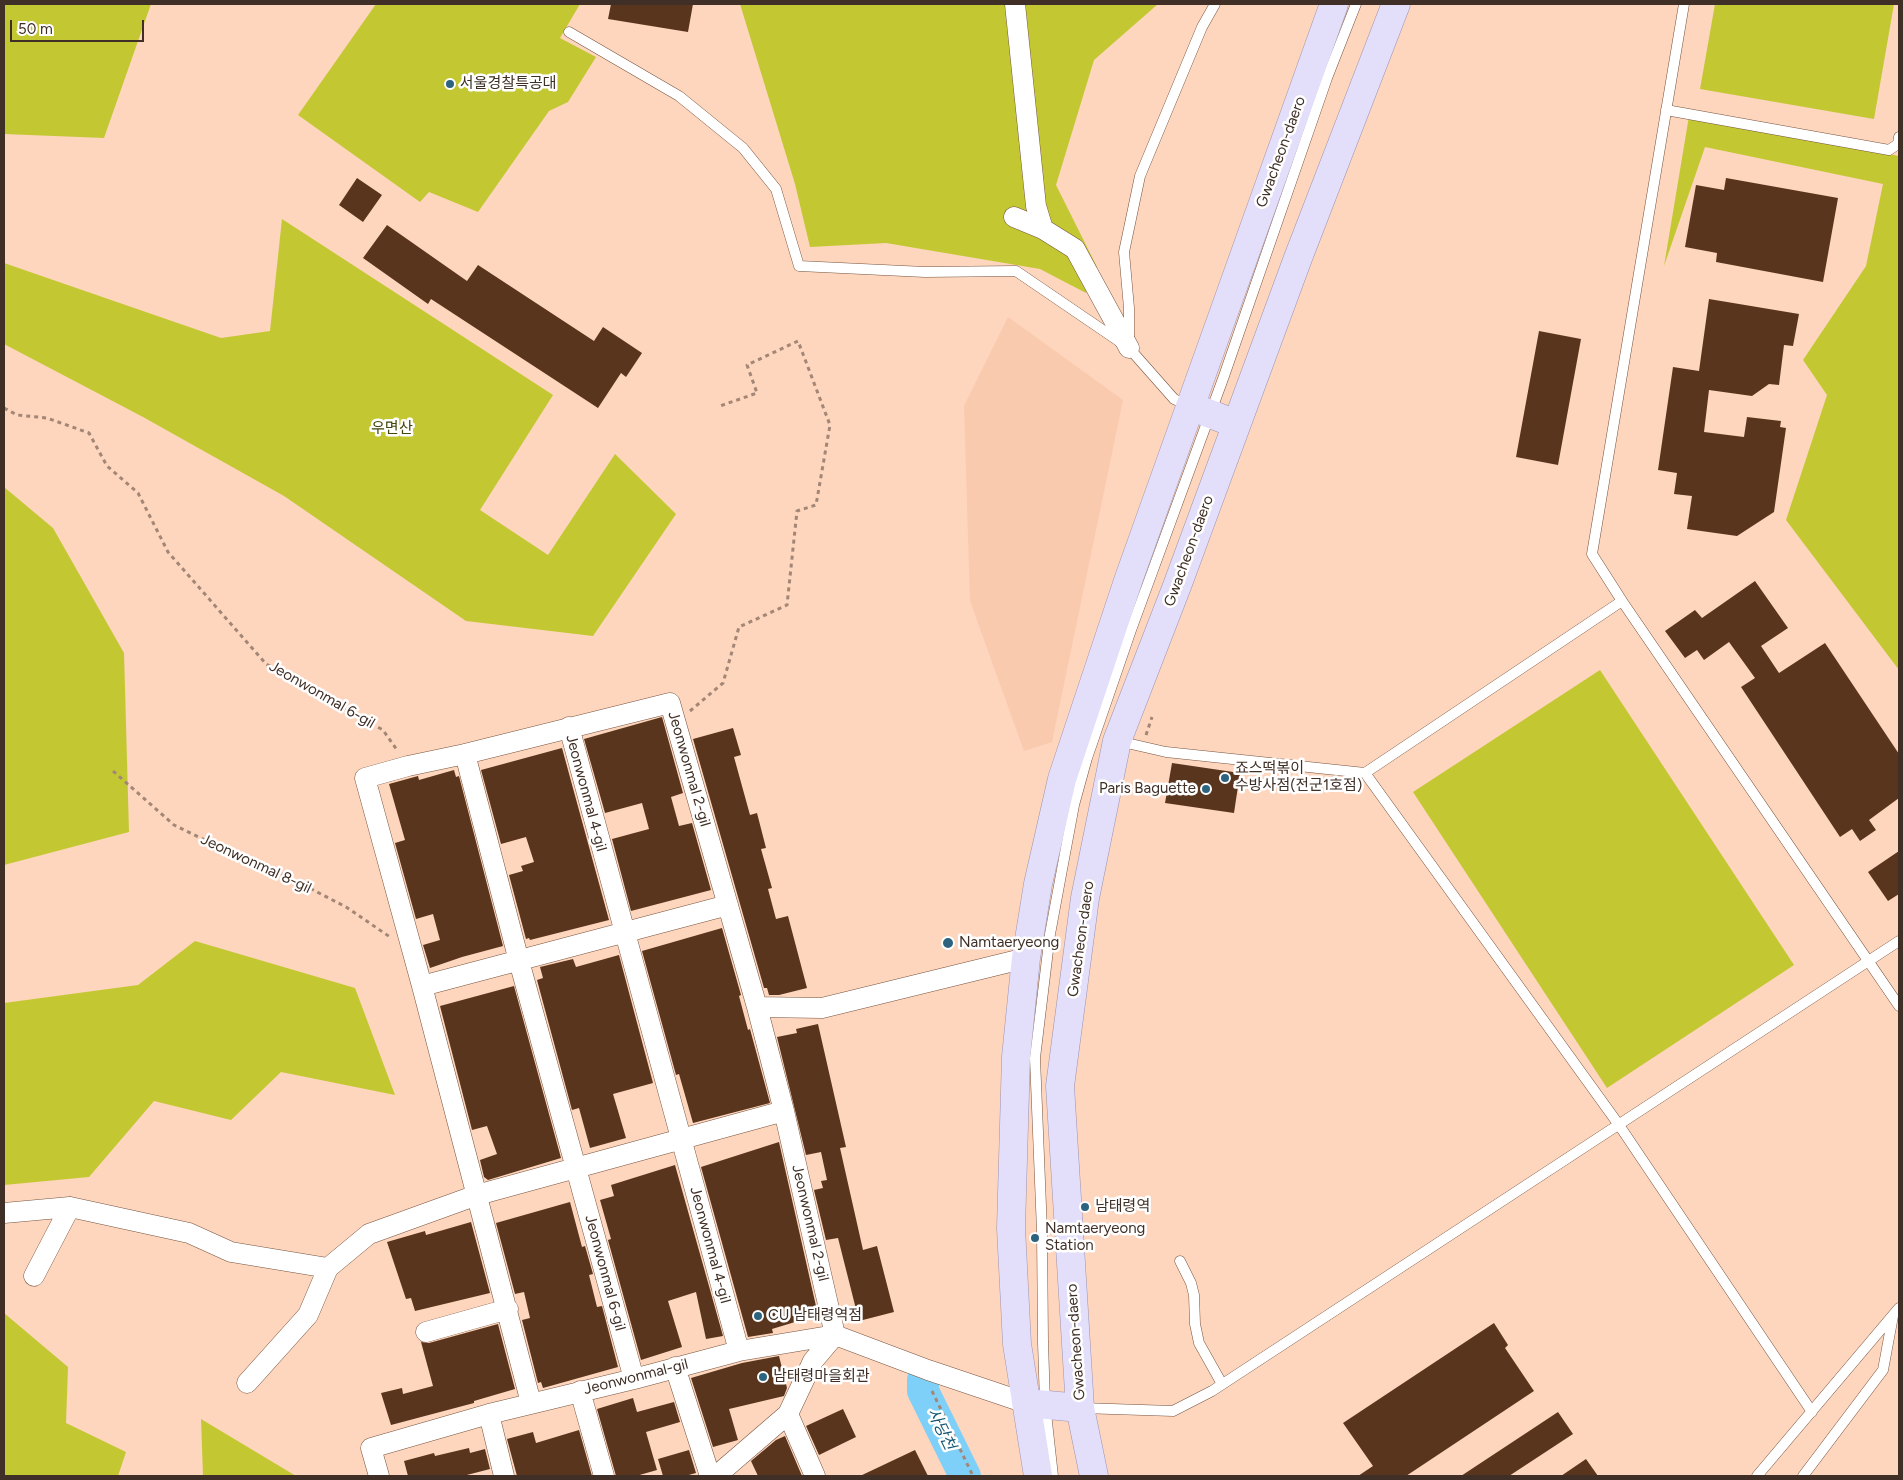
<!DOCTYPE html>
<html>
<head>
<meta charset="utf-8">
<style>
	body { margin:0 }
	#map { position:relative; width:1903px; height:1480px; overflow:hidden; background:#fed5bd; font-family:Figtree,sans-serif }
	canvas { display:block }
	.frame { position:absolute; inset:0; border:5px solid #3f2f26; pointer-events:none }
	.scale { position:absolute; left:10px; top:20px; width:134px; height:22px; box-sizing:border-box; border:2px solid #3f2f26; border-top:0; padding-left:6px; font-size:15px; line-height:18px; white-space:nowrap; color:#3f2f26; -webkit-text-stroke:4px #fff; paint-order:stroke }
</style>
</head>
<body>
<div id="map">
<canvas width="1903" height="1480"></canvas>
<div class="frame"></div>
<div class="scale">50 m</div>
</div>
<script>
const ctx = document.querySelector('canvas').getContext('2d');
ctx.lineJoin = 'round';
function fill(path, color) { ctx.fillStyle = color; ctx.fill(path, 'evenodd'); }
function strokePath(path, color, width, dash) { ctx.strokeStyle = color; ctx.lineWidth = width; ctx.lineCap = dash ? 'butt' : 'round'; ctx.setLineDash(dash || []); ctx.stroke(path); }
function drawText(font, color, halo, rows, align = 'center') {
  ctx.font = font + ' Figtree,"Noto Sans KR",sans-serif'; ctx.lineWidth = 5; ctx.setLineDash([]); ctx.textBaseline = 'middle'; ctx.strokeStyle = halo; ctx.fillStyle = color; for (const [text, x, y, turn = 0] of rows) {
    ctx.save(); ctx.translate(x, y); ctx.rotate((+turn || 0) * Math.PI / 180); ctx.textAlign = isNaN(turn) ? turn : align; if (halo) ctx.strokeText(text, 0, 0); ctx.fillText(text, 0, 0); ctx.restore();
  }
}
fill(new Path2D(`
	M1008 317 1123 400 1052 742 1024 751 970 601 964 406Z`), '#facaae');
fill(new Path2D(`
	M4 4H151L104 138 4 134Z
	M376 4H580L560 38 596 57 568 102 549 111 478 212 429 192 420 202 298 115Z
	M740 4H1158L1094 60 1056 185 1097 267 1086 293 1040 269 886 243 810 247 795 184Z
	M1715 4H1894L1874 119 1700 89Z
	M1689 116 1899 156V670L1786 520 1827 395 1803 360 1866 266 1883 184 1705 147 1664 266Z
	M282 219 553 395 480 510 548 555 615 454 676 514 593 636 466 621 284 496 143 417 4 344V263L221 338 270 331Z
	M4 487 53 528 124 653 129 832 4 865Z
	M1600 670 1794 965 1607 1088 1413 792Z
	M195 941 355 988 395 1095 281 1072 231 1120 154 1101 89 1177 4 1185V1003L138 985Z
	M4 1313 68 1367 66 1423 126 1452 118 1476H4Z
	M201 1419 296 1476H203Z`), '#c3c832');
strokePath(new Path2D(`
	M923 1380V1391L965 1476`), '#7fd0f9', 32);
fill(new Path2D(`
	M611 4H693L688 32 608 19Z
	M357 178 382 195 363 222 339 205Z
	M1726 178 1838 198 1823 282 1716 262 1717 253 1685 247 1696 185 1724 190Z
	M387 225 467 281 478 265 594 341 603 327 642 353 626 377 621 373 598 408 431 299 428 304 363 258Z
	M1709 299 1799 314 1793 346 1784 345 1779 385 1769 384 1752 396 1709 390 1704 432 1744 437 1747 417 1781 421 1780 427 1786 428 1774 512 1737 536 1687 529 1692 496 1674 494 1677 473 1658 470 1673 367 1699 371Z
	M1539 331 1581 339 1558 465 1516 457Z
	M1755 581 1788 628 1761 646 1779 673 1825 643 1899 754V798L1869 820 1876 830 1860 841 1852 829 1840 837 1741 687 1755 678 1729 642 1704 660 1697 650 1685 658 1665 631 1695 610 1702 618Z
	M662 717 683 793 671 797 679 826 692 823 711 890 631 911 612 839 649 829 642 803 605 813 584 739Z
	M733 728 741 755 734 757 750 815 757 813 766 848 761 849 772 888 768 889 776 919 788 916 807 988 779 995H769L767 988H764L693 739Z
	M562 748 609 920 530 940 529 938 526 939 509 875 523 871 521 866 534 862 526 837 501 844 481 770Z
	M1172 763 1240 773 1234 813 1165 803Z
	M454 770 456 777 459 776 503 946 462 957 430 968 423 945 440 940 433 914 416 919 395 843 405 840 389 784 418 776 419 780Z
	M1899 851V894L1888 901 1868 872Z
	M722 928 741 995 739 996 748 1030 750 1029 770 1103 693 1123 679 1074 676 1075 642 951Z
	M619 955 653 1083 613 1094 626 1138 590 1148 579 1108 572 1110 537 980 543 978 540 967 573 959 576 967Z
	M514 986 561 1158 488 1180 484 1177 480 1160 497 1154 487 1126 472 1130 440 1006Z
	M818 1024 846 1147 840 1148 863 1250 877 1246 894 1312 859 1321 838 1238 826 1240 814 1190 823 1188 821 1181 827 1180 821 1152 806 1155 777 1037 797 1033 796 1029Z
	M779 1142 818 1315 772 1329 773 1333 748 1337 701 1167Z
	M675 1165 723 1336 706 1339 696 1292 668 1301 682 1347 641 1360 608 1240 611 1239 600 1200 614 1196 611 1185Z
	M570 1202 582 1247 585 1246 593 1274 589 1275 597 1307 602 1306 618 1367 543 1388 541 1382 538 1383 522 1320 530 1318 524 1292 515 1294 496 1223Z
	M471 1222 490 1293 415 1311 411 1298 406 1299 387 1242 425 1231 426 1235Z
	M1494 1323 1508 1345 1505 1348 1534 1391 1406 1476H1358L1373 1466 1343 1423Z
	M498 1324 515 1389 474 1401V1403L391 1425 381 1393 402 1388 403 1394 433 1386 421 1342 429 1343Z
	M779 1356 787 1388 784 1396 729 1409 738 1440 713 1447 691 1378 742 1363Z
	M633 1398 637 1412 674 1402 680 1422 646 1432 657 1470 636 1476H616L597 1409Z
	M843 1409 856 1437 819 1455 806 1426Z
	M1558 1412 1573 1434 1509 1476H1461Z
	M579 1430 592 1476H517L507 1439 533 1432 536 1443Z
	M785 1436 802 1476H758L751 1461 776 1440Z
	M469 1448 470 1453 485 1449 490 1469 463 1476H408L404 1461 434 1453 435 1456Z
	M689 1450 696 1473 685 1476H663L658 1459Z
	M915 1450 928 1476H860Z
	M1586 1459 1598 1476H1561Z`), '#5a351d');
const service = new Path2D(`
	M1684 4 1592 554 1622 601 1899 1006
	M569 32 679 96 743 148 776 189 799 266 925 272 1016 271 1129 348 1174 399 1189 406
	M1666 110 1889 150 1898 144 1899 137
	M1129 339V308L1124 252 1140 176 1202 27 1215 4
	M1118 741 1166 752 1365 773 1622 601
	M1365 773 1619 1125 1812 1412
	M1180 1261 1191 1283 1194 1295 1195 1324 1199 1343 1222 1384
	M1081 1408 1173 1411 1212 1391 1899 941
	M1053 1476 1045 1404 1043 1342 1042 1231 1035 1058 1050 934 1074 805 1087 758 1131 630 1224 376 1327 78 1356 4
	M1757 1476 1899 1308
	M1803 1476 1883 1370 1893 1316`);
const minor = new Path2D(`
	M1015 4 1036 206 1043 229 1075 249 1129 348
	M1014 217 1043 229
	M569 727 739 1351
	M465 754 519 961 634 1379
	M422 986 728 905
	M757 1007 822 1008 1026 958
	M4 1213 70 1207 189 1233 231 1252 328 1268 369 1234 477 1195 784 1111
	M34 1276 70 1207
	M426 1332 508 1309
	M675 1367 710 1476
	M247 1383 308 1315 328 1268
	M580 1391 604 1476
	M531 1403 422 986 365 778 408 766 465 754 670 703 757 1007 784 1111 835 1335
	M489 1414 504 1476
	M788 1414 815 1476
	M379 1476 371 1448 489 1414 634 1379 739 1351 835 1335 928 1370 1026 1403
	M716 1476 788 1414 813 1361 835 1335`);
const primary = new Path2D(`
	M1190 406 1236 424
	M1026 1403 1080 1408
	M1038 1476 1017 1344 1011 1228 1016 1057 1026 958 1038 884 1062 779 1129 578 1334 4
	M1094 1476 1080 1408 1060 1086 1085 898 1117 741 1177 586 1298 258 1396 4`);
strokePath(service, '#77543f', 11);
strokePath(minor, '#77543f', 21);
strokePath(primary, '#9d93ae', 29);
strokePath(new Path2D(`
	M4 408 17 415 47 418 89 433 107 466 138 493 168 552 266 664 383 730 397 750
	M690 711 723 683 739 627 787 605 797 511 816 505 830 425 798 341 747 365 757 393 720 406
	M1146 735 1152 717
	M113 771 174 825 242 858 269 867 346 907 390 937
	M932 1391 973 1476`), '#a38675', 3, [4, 4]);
strokePath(service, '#fff', 10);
strokePath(minor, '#fff', 20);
strokePath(primary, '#e3dffb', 28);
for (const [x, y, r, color] of [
	[450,84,5,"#2c637e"],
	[1225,778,5,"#2c637e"],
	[1206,789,5,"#2c637e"],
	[948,943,6,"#2c637e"],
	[1085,1207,5,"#2c637e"],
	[1035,1238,5,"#2c637e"],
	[758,1316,5,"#2c637e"],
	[763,1377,5,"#2c637e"]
]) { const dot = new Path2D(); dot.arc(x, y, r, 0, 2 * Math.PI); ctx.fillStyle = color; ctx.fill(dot); strokePath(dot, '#fff', 2); }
drawText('15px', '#3f2f26', '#fff', [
	["서울경찰특공대",460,84],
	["죠스떡볶이",1235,769],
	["수방사점(전군1호점)",1235,786],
	["Paris Baguette",1196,789,"right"],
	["Namtaeryeong",959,943],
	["남태령역",1095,1207],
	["Namtaeryeong",1045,1229],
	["Station",1045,1246],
	["CU 남태령역점",768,1316],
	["남태령마을회관",773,1377]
], 'left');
drawText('15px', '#3f2f26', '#fff', [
	["Gwacheon-daero",1281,152,-70],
	["Gwacheon-daero",1189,551,-70],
	["Jeonwonmal 6-gil",322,695,30],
	["Jeonwonmal 2-gil",689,769,74],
	["Jeonwonmal 4-gil",586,793,75],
	["Jeonwonmal 8-gil",256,864,25],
	["Gwacheon-daero",1081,939,-82],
	["Jeonwonmal 2-gil",810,1223,77],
	["Jeonwonmal 4-gil",710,1245,75],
	["Jeonwonmal 6-gil",605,1273,75],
	["Gwacheon-daero",1076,1342,-94],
	["Jeonwonmal-gil",636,1377,-14]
]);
drawText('15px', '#44460b', '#fff', [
	["우면산",392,429]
]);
drawText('italic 16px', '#175773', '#fff', [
	["사당천",941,1429,64]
]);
</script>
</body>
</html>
